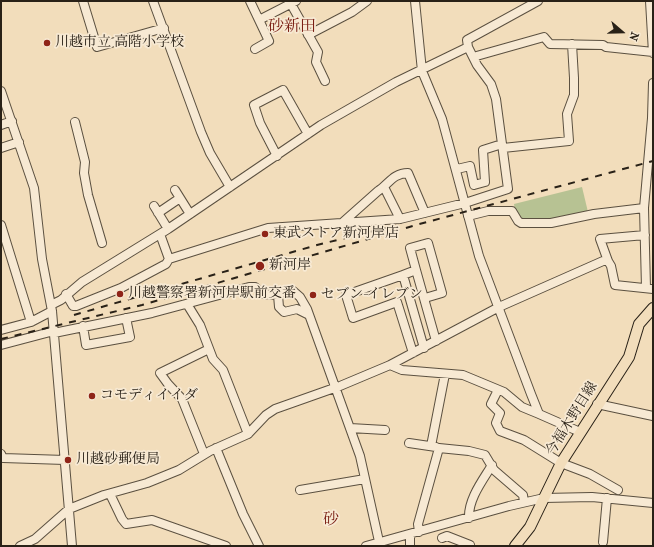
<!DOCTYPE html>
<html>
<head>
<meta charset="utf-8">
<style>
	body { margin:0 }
	#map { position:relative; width:654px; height:547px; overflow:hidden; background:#f2ddbb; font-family:"IM FELL French Canon",serif }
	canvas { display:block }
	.frame { position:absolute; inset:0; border:2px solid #292117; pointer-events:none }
	.north { position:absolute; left:602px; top:12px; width:40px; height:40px; -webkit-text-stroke:3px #f7e9d3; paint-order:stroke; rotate:110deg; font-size:11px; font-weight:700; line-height:16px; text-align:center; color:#292117 }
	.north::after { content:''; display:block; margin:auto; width:14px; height:18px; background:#292117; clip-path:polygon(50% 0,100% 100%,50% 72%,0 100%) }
</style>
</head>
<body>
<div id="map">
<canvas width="654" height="547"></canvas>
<div class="frame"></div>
<div class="north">N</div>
</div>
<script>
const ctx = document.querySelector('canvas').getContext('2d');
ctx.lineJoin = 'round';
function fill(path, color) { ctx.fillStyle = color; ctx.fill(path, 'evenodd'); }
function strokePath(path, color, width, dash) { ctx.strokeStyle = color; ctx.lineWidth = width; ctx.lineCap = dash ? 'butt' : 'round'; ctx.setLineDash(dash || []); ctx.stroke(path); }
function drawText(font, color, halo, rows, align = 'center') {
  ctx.font = font + ' "IM FELL French Canon","Noto Serif JP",serif'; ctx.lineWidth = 3.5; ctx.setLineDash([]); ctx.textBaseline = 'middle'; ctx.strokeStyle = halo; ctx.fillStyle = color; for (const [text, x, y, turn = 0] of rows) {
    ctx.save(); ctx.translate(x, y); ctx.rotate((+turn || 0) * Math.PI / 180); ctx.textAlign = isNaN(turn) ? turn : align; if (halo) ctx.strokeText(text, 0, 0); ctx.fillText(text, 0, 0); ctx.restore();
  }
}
fill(new Path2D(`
	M582 187 588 212 559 220 521 221 516 214 514 204Z`), '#b7c293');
const minor = new Path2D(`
	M83 1 97 47 164 28
	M153 1 201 132 210 153 230 187
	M250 1 269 41 255 49
	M415 1 422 71 442 119 479 256 531 394 539 414 580 432
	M650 1 653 53
	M291 4 318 52 316 62 325 81
	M259 20 296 1
	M308 35 352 12 367 1
	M473 57 544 37 550 44 603 45 606 47 653 52
	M1 91 34 188 42 259 52 311 72 546
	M75 122 85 162 84 173 88 195 102 243
	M1 125 12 121
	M1 148 19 142
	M503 148 569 141 567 114 574 95V78L572 44
	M277 156 260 123 254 105 283 90 308 134
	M457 169 470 166 474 185 485 182 483 150 502 144
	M384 187 400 219
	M175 190 190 214
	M154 206 168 229
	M158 213 180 198
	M468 216 488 211H512L518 221 521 223H551L594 214 644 208
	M342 223 378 191C388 185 393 173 408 173L425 213
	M1 225 31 322
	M169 259 268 228 400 219 465 203 508 189 496 99 491 84 477 65 468 47
	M608 261 600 239 645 235
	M416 270 410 248 428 243 442 293 425 298
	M403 275 416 270 436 341
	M646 288 644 208 652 118 653 83
	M66 294 73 306H76L121 288 166 264 169 259 160 234
	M187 304 200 325 213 359 223 370 248 434
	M51 305 61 300 82 282 168 229 321 125 396 82 468 47 467 40 538 1
	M309 315 297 309 284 312 279 307 278 295 284 291 292 290 300 297 307 309 360 456 380 546
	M83 326 86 345 130 337 126 318
	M1 330 31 322 52 311
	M54 333 152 313 249 287H255L263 294 278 295
	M1 345 54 331
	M413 353 397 302 353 318 346 295 403 275 424 348
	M390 365 499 307 603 261H608L611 266 615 285 653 289
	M498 390 491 404 500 413 496 423 500 431 524 440 561 463 590 474 618 490
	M597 404 653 416
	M350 428 385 430
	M409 443 436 447
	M431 446 445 374
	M216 448 243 514 259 546
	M1 454 3 458 65 460
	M204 454 182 399 168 384 160 373 209 349
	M300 490 365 479
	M110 494 122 519 126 524 152 520 226 546
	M469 518C468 499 483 480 492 465
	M419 532 418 524 439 448 469 451 485 455 494 470 523 495 524 502
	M410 534V546
	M442 538 447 536 470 545 469 546
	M603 542 607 498
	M20 546 35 539 69 509 104 495 147 483 179 470 210 451 248 434 266 415 275 409 340 386 390 365 402 370 463 375 504 392 522 407 539 414
	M366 546 509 506 544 498 592 497 653 503`);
const major = new Path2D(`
	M515 546 530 527 561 463 629 357 639 324 653 308`);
strokePath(minor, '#5b5040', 10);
strokePath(major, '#292117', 12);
strokePath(minor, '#f7e9d3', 8);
strokePath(major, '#f2ddbb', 10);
strokePath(new Path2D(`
	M74 315 317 245 390 227
	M1 339 142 305 416 225 653 161`), '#292117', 2, [7, 7]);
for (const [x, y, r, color] of [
	[47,43,4,"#8f2418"],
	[265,234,4,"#8f2418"],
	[260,266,5,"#8f2418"],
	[120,294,4,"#8f2418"],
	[313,295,4,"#8f2418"],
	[92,396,4,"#8f2418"],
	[68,460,4,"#8f2418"]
]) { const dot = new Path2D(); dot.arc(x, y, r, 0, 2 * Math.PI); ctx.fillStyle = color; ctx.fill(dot); strokePath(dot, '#f7e9d3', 1.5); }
drawText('14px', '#292117', '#f7e9d3', [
	["川越市立 高階小学校",55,43],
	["東武ストア新河岸店",273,234],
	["新河岸",269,266],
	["川越警察署新河岸駅前交番",128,294],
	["セブン-イレブン",321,295],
	["コモディイイダ",100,396],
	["川越砂郵便局",76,460]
], 'left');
drawText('14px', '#292117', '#f7e9d3', [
	["今福木野目線",572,419,-58]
]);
drawText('16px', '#7a1f14', '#f7e9d3', [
	["砂新田",292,27],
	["砂",331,520]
]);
</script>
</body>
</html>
